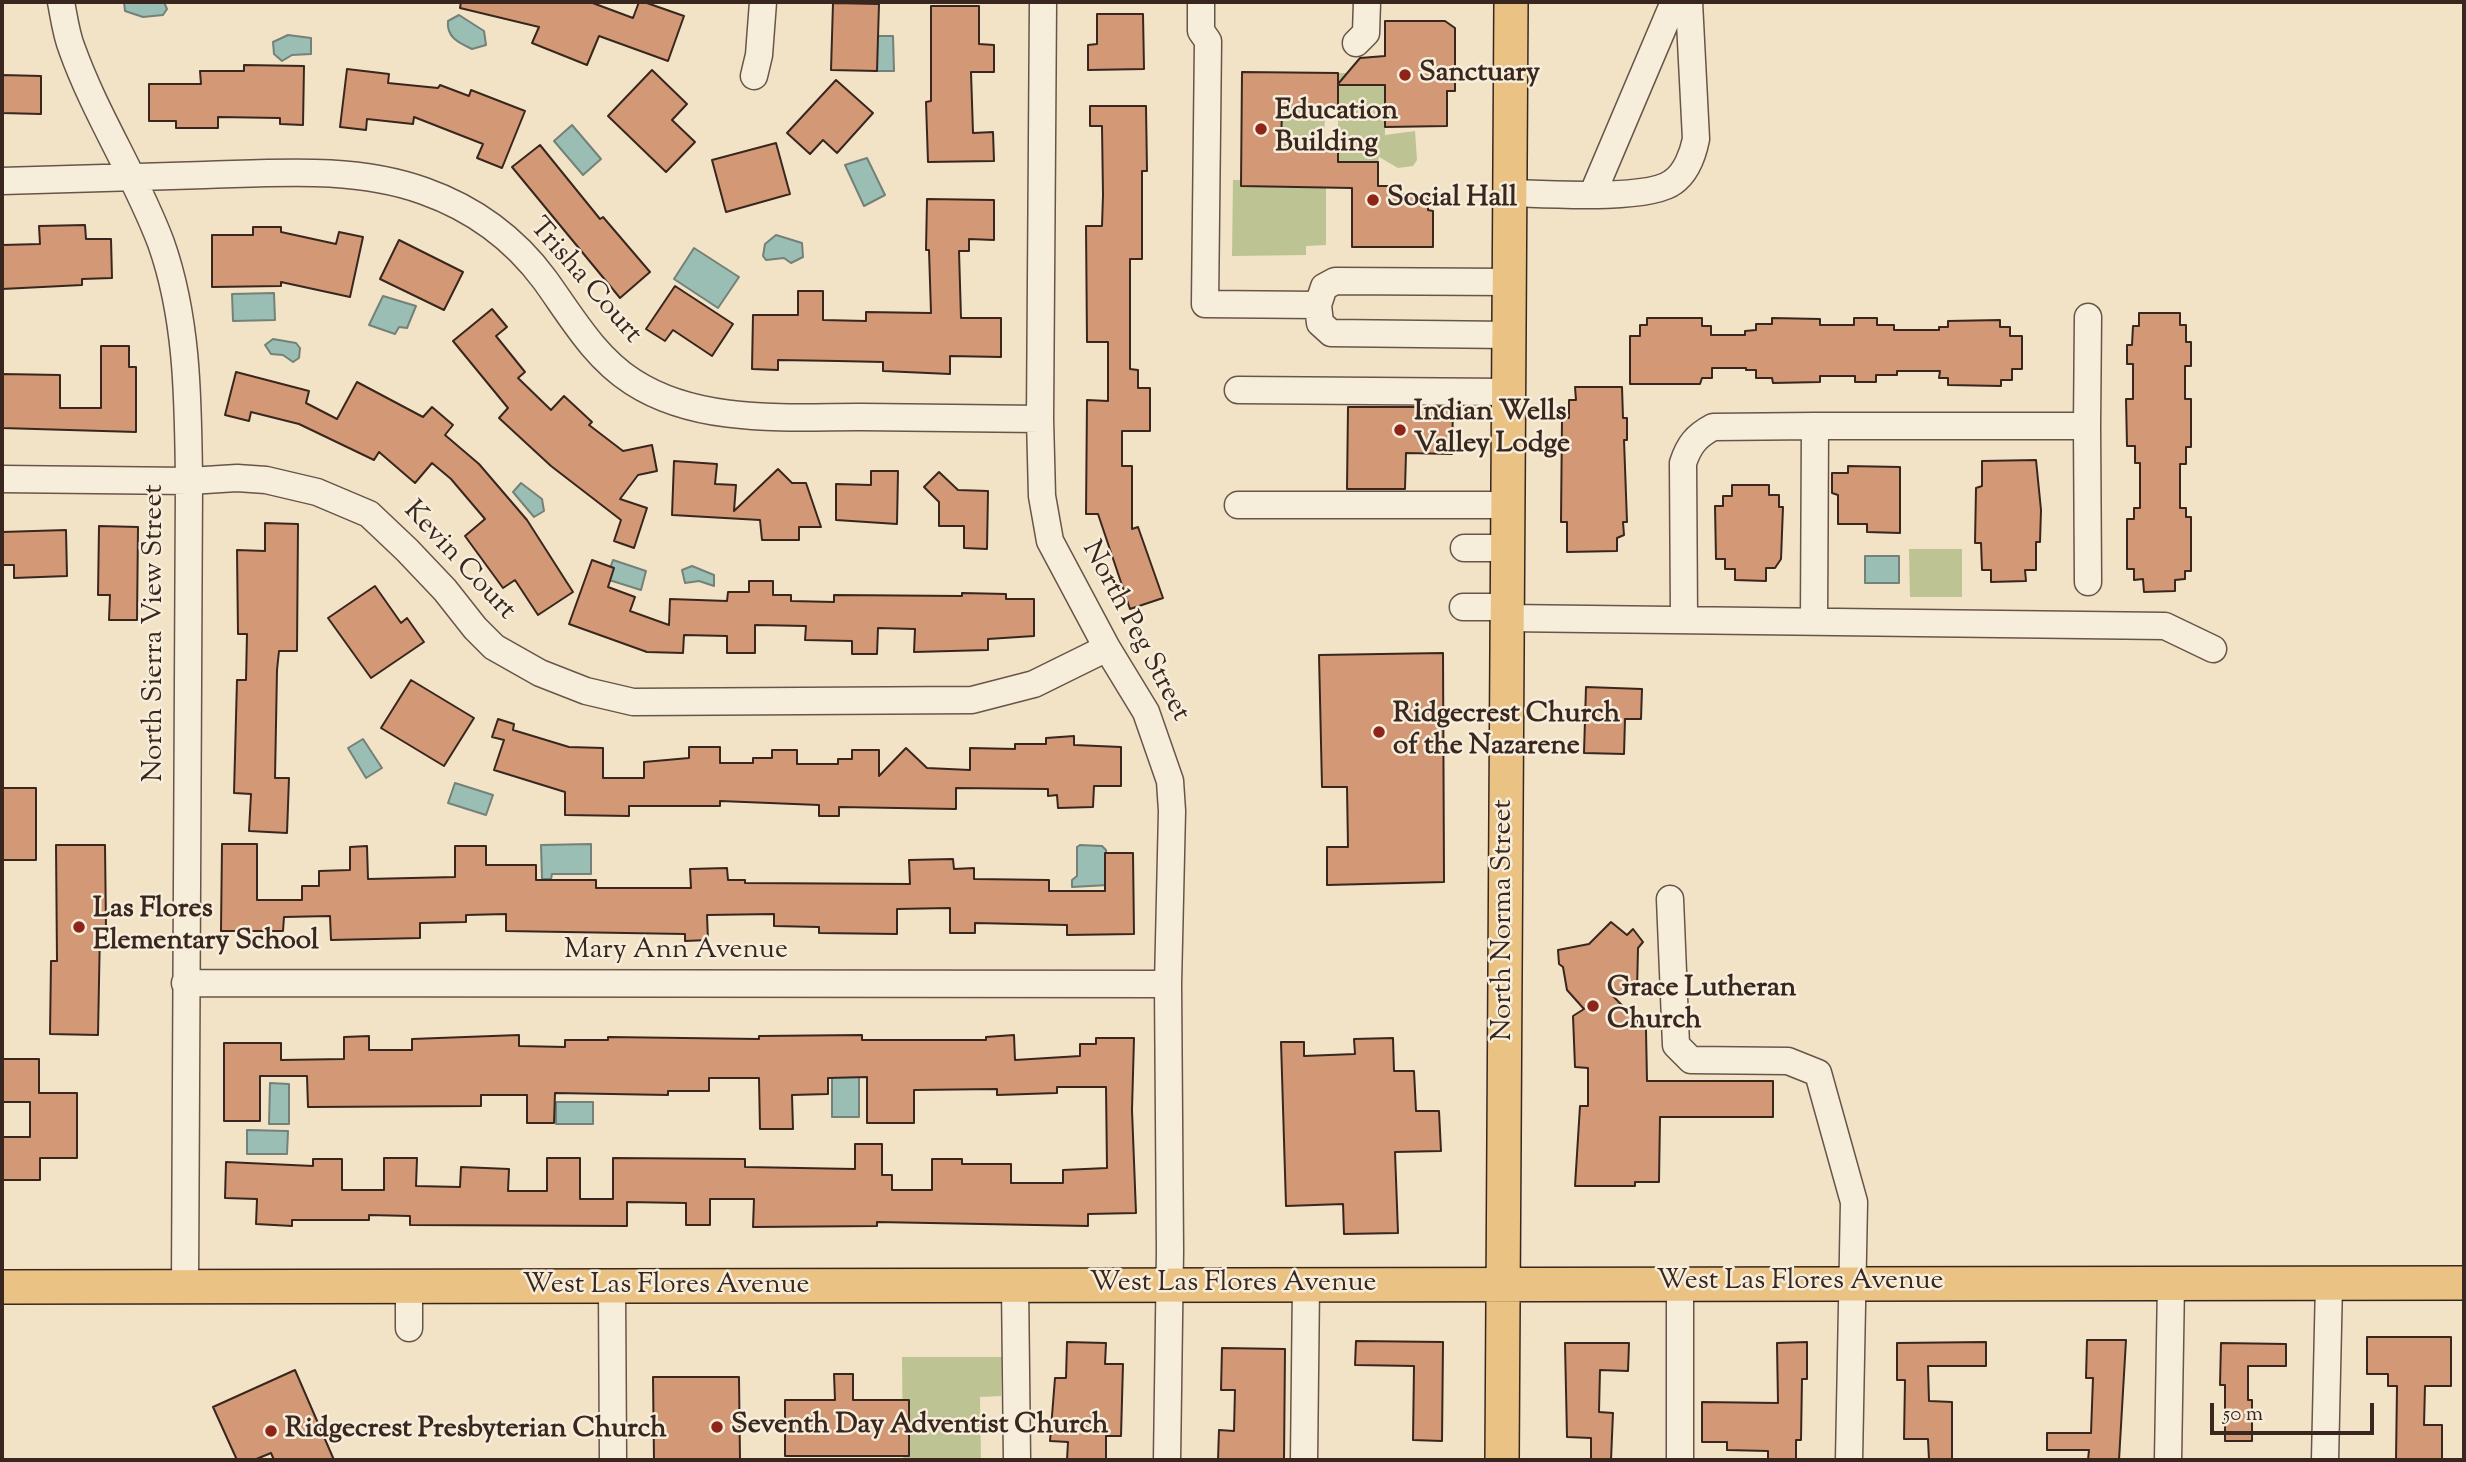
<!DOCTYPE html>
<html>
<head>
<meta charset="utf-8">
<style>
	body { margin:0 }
	#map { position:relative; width:2466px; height:1462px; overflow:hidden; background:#f2e3c7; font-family:"Sorts Mill Goudy",serif }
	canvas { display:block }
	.frame { position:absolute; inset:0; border:4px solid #39261e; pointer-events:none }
	.scale { position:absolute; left:2210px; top:1403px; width:164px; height:32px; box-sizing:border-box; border:4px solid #39261e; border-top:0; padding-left:9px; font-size:21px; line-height:24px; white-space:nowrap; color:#39261e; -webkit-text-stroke:5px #f7eddb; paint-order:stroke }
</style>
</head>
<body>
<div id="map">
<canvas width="2466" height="1462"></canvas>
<div class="frame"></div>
<div class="scale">50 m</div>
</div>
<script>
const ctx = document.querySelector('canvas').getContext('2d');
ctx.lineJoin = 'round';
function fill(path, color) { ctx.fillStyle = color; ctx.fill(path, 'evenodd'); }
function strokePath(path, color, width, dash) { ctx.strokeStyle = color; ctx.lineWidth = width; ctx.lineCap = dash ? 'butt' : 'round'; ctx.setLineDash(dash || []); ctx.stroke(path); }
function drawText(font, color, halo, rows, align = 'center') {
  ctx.font = font + ' "Sorts Mill Goudy",serif'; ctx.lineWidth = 5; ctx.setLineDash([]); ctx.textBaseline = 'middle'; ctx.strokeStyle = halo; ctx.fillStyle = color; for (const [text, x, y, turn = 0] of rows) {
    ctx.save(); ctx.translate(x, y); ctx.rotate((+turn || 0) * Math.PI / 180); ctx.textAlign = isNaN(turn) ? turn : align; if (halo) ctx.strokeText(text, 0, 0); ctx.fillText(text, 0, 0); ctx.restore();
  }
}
fill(new Path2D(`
	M1338 73H1355L1369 79 1370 85H1385V135L1415 131 1417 160 1413 166 1398 168 1379 157 1378 162H1338Z
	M1282 108 1325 109 1324 150 1281 149Z
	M1233 180H1241L1242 186 1326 187V245L1306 246V255L1232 256Z
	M1909 549H1962V597H1910Z
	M902 1357H1002L1001 1396 980 1397 981 1460H903Z`), '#bdc393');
const water = new Path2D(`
	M124 2H164L167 9 163 15 143 17 125 11Z
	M459 15 484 31 486 45 472 49C459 43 446 37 448 21Z
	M288 35 311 38V54L292 55 282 61 274 54 273 42Z
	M874 36H893L894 71H874Z
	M572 125 601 159 583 175 554 141Z
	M867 158 885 195 864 206 845 165Z
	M776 235 802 243 803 257 791 263 784 258 766 260 763 256 765 244Z
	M694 248 739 277 718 308 674 279Z
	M274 293 275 320 233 321 232 294Z
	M383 296 416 306 407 328 399 327 395 334 369 325Z
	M273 339 296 343 300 348 299 358 293 362 283 355 271 354 265 345Z
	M521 483 542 499 544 511 534 517 513 492Z
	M1865 556H1899V583H1865Z
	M613 560 646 571 641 590 606 579Z
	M692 566 714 575V586L699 581 685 583 682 570Z
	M363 739 382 768 366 778 348 748Z
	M455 783 493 795 486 815 448 803Z
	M591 844V874H552L551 879H542L541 845Z
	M1080 845 1102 846 1106 850 1108 885 1072 887V880L1077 876V847Z
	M832 1075 859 1076V1117H832Z
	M270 1083 289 1084V1124H269Z
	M556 1102H593V1124H556Z
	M247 1130 288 1131 287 1154H247Z`);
fill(water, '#9bbeb4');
strokePath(water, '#748178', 2);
const building = new Path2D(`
	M461 2H590L633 18 639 2H644L684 16 668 61 599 36 587 65 532 43 539 27 460 8Z
	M833 3 879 4 877 71 831 70Z
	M931 6H979V44L994 45V72H971L973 133 993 132 994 161 928 162 926 102 931 101Z
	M1097 14H1143L1144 69 1088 70V45L1097 44Z
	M1385 21H1445L1455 28V91H1447V126L1385 127V85H1338V109L1282 108 1281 149 1338 150V162H1378V186H1394V195L1428 194V210L1433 211V247H1352V188L1241 186 1242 72 1338 73V84L1360 58 1385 56Z
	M244 65 304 66 303 125 280 124V118L218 117V128H176V121H149V84H201L200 71H244Z
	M347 69 389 74 388 83 438 88 440 85 469 96 471 90 525 111 502 168 477 158 483 144 414 117 413 124 367 119 366 130 340 127Z
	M652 70 687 104 672 120 695 142 666 172 608 116Z
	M2 75 41 76V114L2 113Z
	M836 80 873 113 837 153 823 140 810 154 787 133Z
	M1090 106H1146L1147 171H1142V259H1130V369L1138 370V388H1150V431H1122V466H1132V529L1138 527 1163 598 1130 609 1098 514H1086L1087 400 1108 401V342H1087L1086 226H1102L1103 195 1102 126H1090Z
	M776 143 790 194 726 212 712 160Z
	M540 145 600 219 603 217 650 272 620 298 512 167Z
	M927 199 994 200V240L969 239V251H959L961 318H1001V357L950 356V374L883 371V362L838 361 778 360V370L752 369 753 315H798V291H823V320L866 321V312L931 313 929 250H926Z
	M85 225 86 239H111L112 278 82 279V285L2 289V245L40 244 39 226Z
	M253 227H281V232L336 244 339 232 363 237 350 297 281 282V286L212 287V235H253Z
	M399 240 463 272 444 310 380 279Z
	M675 286 733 324 712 356 673 330 665 341 646 329Z
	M492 309 507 327 496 336 525 372 518 378 551 410 564 396 592 422 589 425 623 451 652 445 657 471 638 475 620 499 647 508 634 548 614 541 621 520 551 466 499 418 508 408 453 341Z
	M2139 313H2180V325H2186V342H2191V366H2185V399H2191V447H2186V464H2180V508H2186V517H2191V571H2185V579L2175 580V591L2144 592 2143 579 2134 580V569H2127V519H2134V508H2140V463H2135V446H2127L2126 399H2133V364H2127V345H2132L2133 326H2139Z
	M1647 318H1702V326H1711V335H1745V331L1756 330V324H1772V318L1820 319V325H1854V318H1877V325H1894V330H1939V327H1948V321L2000 320V327H2010V336H2022V369H2012V380H2001V386L1948 385V378H1939L1940 371H1897V375H1876V382H1855V376H1820V382L1773 383 1772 378H1756V370H1746V368H1712V378H1702L1700 384H1630V336H1640V325H1647Z
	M101 346H129V367H136V432L2 428V374L60 375V408H101Z
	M236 372 309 391 306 403 337 419 357 382 423 417 432 407 453 425 445 435 479 464 527 520 573 592 538 615 515 580 503 588 465 536 485 519 451 479 432 463 415 483 379 452 374 460 299 424 251 412 249 421 225 415Z
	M1575 387H1622L1623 418H1627V440H1624L1627 522H1623L1624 535 1617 538V551L1567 552V522H1561L1562 418H1569V400H1576Z
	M1348 407H1453L1452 454 1406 453 1405 489H1347Z
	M2036 460 2041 510 2040 542H2036V570H2025L2026 581 1991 582V570H1982L1981 543H1975L1976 488 1982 486V461Z
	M674 461 717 464 715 484 736 485 734 511 778 469 792 483H806L821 527H799V540H762L760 520 672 515Z
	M1848 466 1900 467V533L1867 532V524H1838V495L1832 493V473H1848Z
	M871 471H898L897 524 836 520V484L871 485Z
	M939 472 958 490 988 491 987 549 964 548V526H939V502L924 487Z
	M1732 485H1769V495H1779V507H1783L1781 559 1775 568H1766V581L1735 580V569H1725V559H1716L1715 506H1723V496H1732Z
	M265 523 298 524 297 651H279L277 670 275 778H289L287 833 249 831 251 794 234 793 237 680H246L247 634H238L237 550 265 551Z
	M99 526 138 527 137 620H109L110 595H98Z
	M66 530 67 576 14 578V565H2V532Z
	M592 560 614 568 608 587 635 597 630 611 669 625 670 599 727 601 728 592H749V581H773V595H791V601L834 602V595L962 596V593L1006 594V599H1034V636L988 639V650L914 652 915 629 878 628 877 654H852V641L805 640 806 626 755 625V653H727V636L684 635 683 653 647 652 569 624Z
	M375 586 401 623 407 618 424 642 371 678 328 618Z
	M1443 653 1444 882 1327 885V847H1348L1347 787H1322L1319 655Z
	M411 680 474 718 444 766 381 728Z
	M1586 687 1642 689 1641 719H1625L1624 754 1584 753Z
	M498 719 514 724 513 730 569 747 603 748V778H644V762L689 758V747H720V763H753V758H772V750H797V764H838V759H852V750H879V776L906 748 927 768 970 770V748L1015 749V744H1046V738L1074 736V745L1121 747V786H1094L1093 807 1058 808 1057 795 1048 796V789L956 788V809L839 807V816H819V805L720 801V806H629V816L565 815V792L494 770 504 740 492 737Z
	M2 788H36V860H2Z
	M222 844H257V900H302V886H319V871L350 870V847L367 846 368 879 455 877V846H486V865H536V880H596V888H691L690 869 727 868 728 880H745V883L910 884 909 860 953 859 954 869 974 868V879L1049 880V891H1105V853H1133L1134 934 1067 935V925L975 923V933H950V908L897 909V934L819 933V927L774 926V914L707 915 708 940 685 941V934L506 931V914L466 915V922L420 923V938L331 940 330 916 284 917 283 931H221Z
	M56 845H105L106 929H100L98 1035 50 1034 51 961H57Z
	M1611 922 1627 935 1633 929 1643 942 1638 948 1637 991 1609 992 1646 1030 1647 1081H1773V1117H1660L1659 1182H1635V1186H1575L1580 1106H1588V1068L1575 1067 1573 1016 1584 1009 1567 990 1563 967 1559 964 1558 950 1589 944Z
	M519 1035V1046L565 1047V1040H608V1037L759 1039V1036L862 1035V1040H986V1037L1014 1035 1015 1060 1080 1056V1044H1096V1038H1134L1132 1110 1136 1213 1088 1214V1226L877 1222V1226L753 1227 754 1199H710V1225H686V1203L627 1202V1226L410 1225V1216L369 1215V1220H292V1226L256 1224 257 1199 225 1198 226 1162 313 1166V1159H342V1190H384V1158H417L416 1186 460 1187 461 1167 509 1169 508 1191H547V1158H580V1199H613V1158L745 1159V1167L855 1169V1144H882V1175H892V1190H932V1159H962V1164H1011V1183H1063V1170L1107 1168 1106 1087H1057V1093L997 1095V1089L914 1090V1123H867V1077L828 1078V1094L792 1095 793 1129H760L759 1078H709V1091H668V1095L555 1093 554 1123H527V1095H481V1106L308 1107 307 1076H260V1121H224V1043H281V1060L344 1059V1037L369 1036V1050H412V1039Z
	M1393 1038 1394 1071H1414L1416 1111H1439L1441 1151 1395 1152 1398 1233 1344 1234 1343 1204 1286 1206 1281 1042H1304V1056L1355 1054 1354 1039Z
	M2 1059H39V1093H77V1158H40V1180H2V1137H30V1102H2Z
	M2367 1337H2451V1386H2425L2424 1425H2442V1460H2396L2397 1386H2388V1374H2367Z
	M2087 1340H2126L2119 1460H2088L2089 1450H2047V1433H2091L2093 1378H2086Z
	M1356 1341 1443 1342 1442 1441 1413 1440 1414 1366 1355 1365Z
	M1067 1342 1106 1343 1105 1364H1123L1121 1436H1106V1460H1067L1068 1442 1050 1441 1055 1378H1066Z
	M1807 1342V1379H1802L1801 1440H1796V1460H1768V1451L1727 1450V1442H1702V1402L1778 1403 1777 1343Z
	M1986 1342V1366H1928L1929 1401 1952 1402V1460H1929L1928 1439H1904L1905 1380H1897V1343Z
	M1565 1343H1629L1628 1371 1600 1370 1599 1412 1613 1413 1611 1460H1591V1438L1567 1437Z
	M2221 1343 2286 1344V1366H2248V1400H2252V1441H2225V1385H2220Z
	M1222 1348 1285 1349 1284 1460H1218L1219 1430 1234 1431 1235 1390H1221Z
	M295 1370 334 1460H274L271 1453 254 1460H237L213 1407Z
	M834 1374H853V1400H909V1456H785V1400H835Z
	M653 1377H739L740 1460H654Z`);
fill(building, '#d39976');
strokePath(building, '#39261e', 2);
const minor = new Path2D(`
	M61 2C64 17 66 34 72 49 96 116 136 176 161 243 188 319 188 402 189 481L185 1287
	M1043 2 1040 419 1042 496 1050 541 1107 648 1146 712 1170 781 1172 811 1168 984 1170 1251 1167 1460
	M1201 2V31L1208 41 1205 304 1318 305
	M1356 43 1366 33 1367 2
	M754 76 759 55 763 2
	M2 181C70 179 137 177 205 175 277 173 355 166 424 191 472 208 514 238 545 280 571 316 594 357 633 382 698 424 785 417 859 417 919 418 979 418 1040 419
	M1510 193C1544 194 1649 201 1673 182 1686 173 1693 154 1696 139L1689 2
	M1593 193 1674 2
	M1509 335 1331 333 1320 323 1318 305 1324 287 1335 281 1509 282
	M1238 390 1508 392
	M2087 426 2088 317
	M2 479 189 481 237 478 266 480 317 492 369 514 407 550 445 590 475 628 494 647 540 673 586 691 633 702 972 700 1034 684 1107 648
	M1238 505H1507
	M1464 548H1507
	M1463 607H1507
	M1507 618 2165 626 2213 649
	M1684 619 1683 463C1689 445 1696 436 1713 427L1815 426
	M1814 620 1815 426H2087L2088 582
	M1670 899 1676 1045 1691 1060 1788 1061 1818 1073 1854 1202 1849 1460
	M185 983 1168 984
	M1015 1284 1017 1460
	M409 1288V1328
	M612 1288 613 1460
	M1304 1460 1306 1285
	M1680 1460V1283
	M2168 1460 2171 1283
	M2325 1460 2329 1283`);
const major = new Path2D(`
	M2 1287 2464 1283
	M1502 1460 1511 2`);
strokePath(minor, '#675548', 29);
strokePath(major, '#39261e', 36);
strokePath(minor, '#f7eddb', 26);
strokePath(major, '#e9c284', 33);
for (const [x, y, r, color] of [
	[1405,75,7,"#8f2418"],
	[1261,129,7,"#8f2418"],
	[1373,200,7,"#8f2418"],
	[1400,430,7,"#8f2418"],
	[1379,732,7,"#8f2418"],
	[79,927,7,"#8f2418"],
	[1593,1006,7,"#8f2418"],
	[717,1427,7,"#8f2418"],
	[271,1431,7,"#8f2418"]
]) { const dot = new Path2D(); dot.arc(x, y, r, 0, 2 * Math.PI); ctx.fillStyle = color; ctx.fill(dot); strokePath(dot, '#f7eddb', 2.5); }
drawText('bold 28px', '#39261e', '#f7eddb', [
	["Sanctuary",1419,75],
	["Education",1275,113],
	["Building",1275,145],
	["Social Hall",1387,200],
	["Indian Wells",1414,414],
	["Valley Lodge",1414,446],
	["Ridgecrest Church",1393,716],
	["of the Nazarene",1393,748],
	["Las Flores",93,911],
	["Elementary School",93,943],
	["Grace Lutheran",1607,990],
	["Church",1607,1022],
	["Seventh Day Adventist Church",731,1427],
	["Ridgecrest Presbyterian Church",285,1431]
], 'left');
drawText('28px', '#39261e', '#f7eddb', [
	["Trisha Court",584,282,49],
	["Kevin Court",458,562,47],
	["North Peg Street",1134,632,62],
	["North Sierra View Street",156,633,-90],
	["North Norma Street",1505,920,-90],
	["Mary Ann Avenue",676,952],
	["West Las Flores Avenue",1800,1283],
	["West Las Flores Avenue",1233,1285],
	["West Las Flores Avenue",666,1287]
]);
</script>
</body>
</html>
